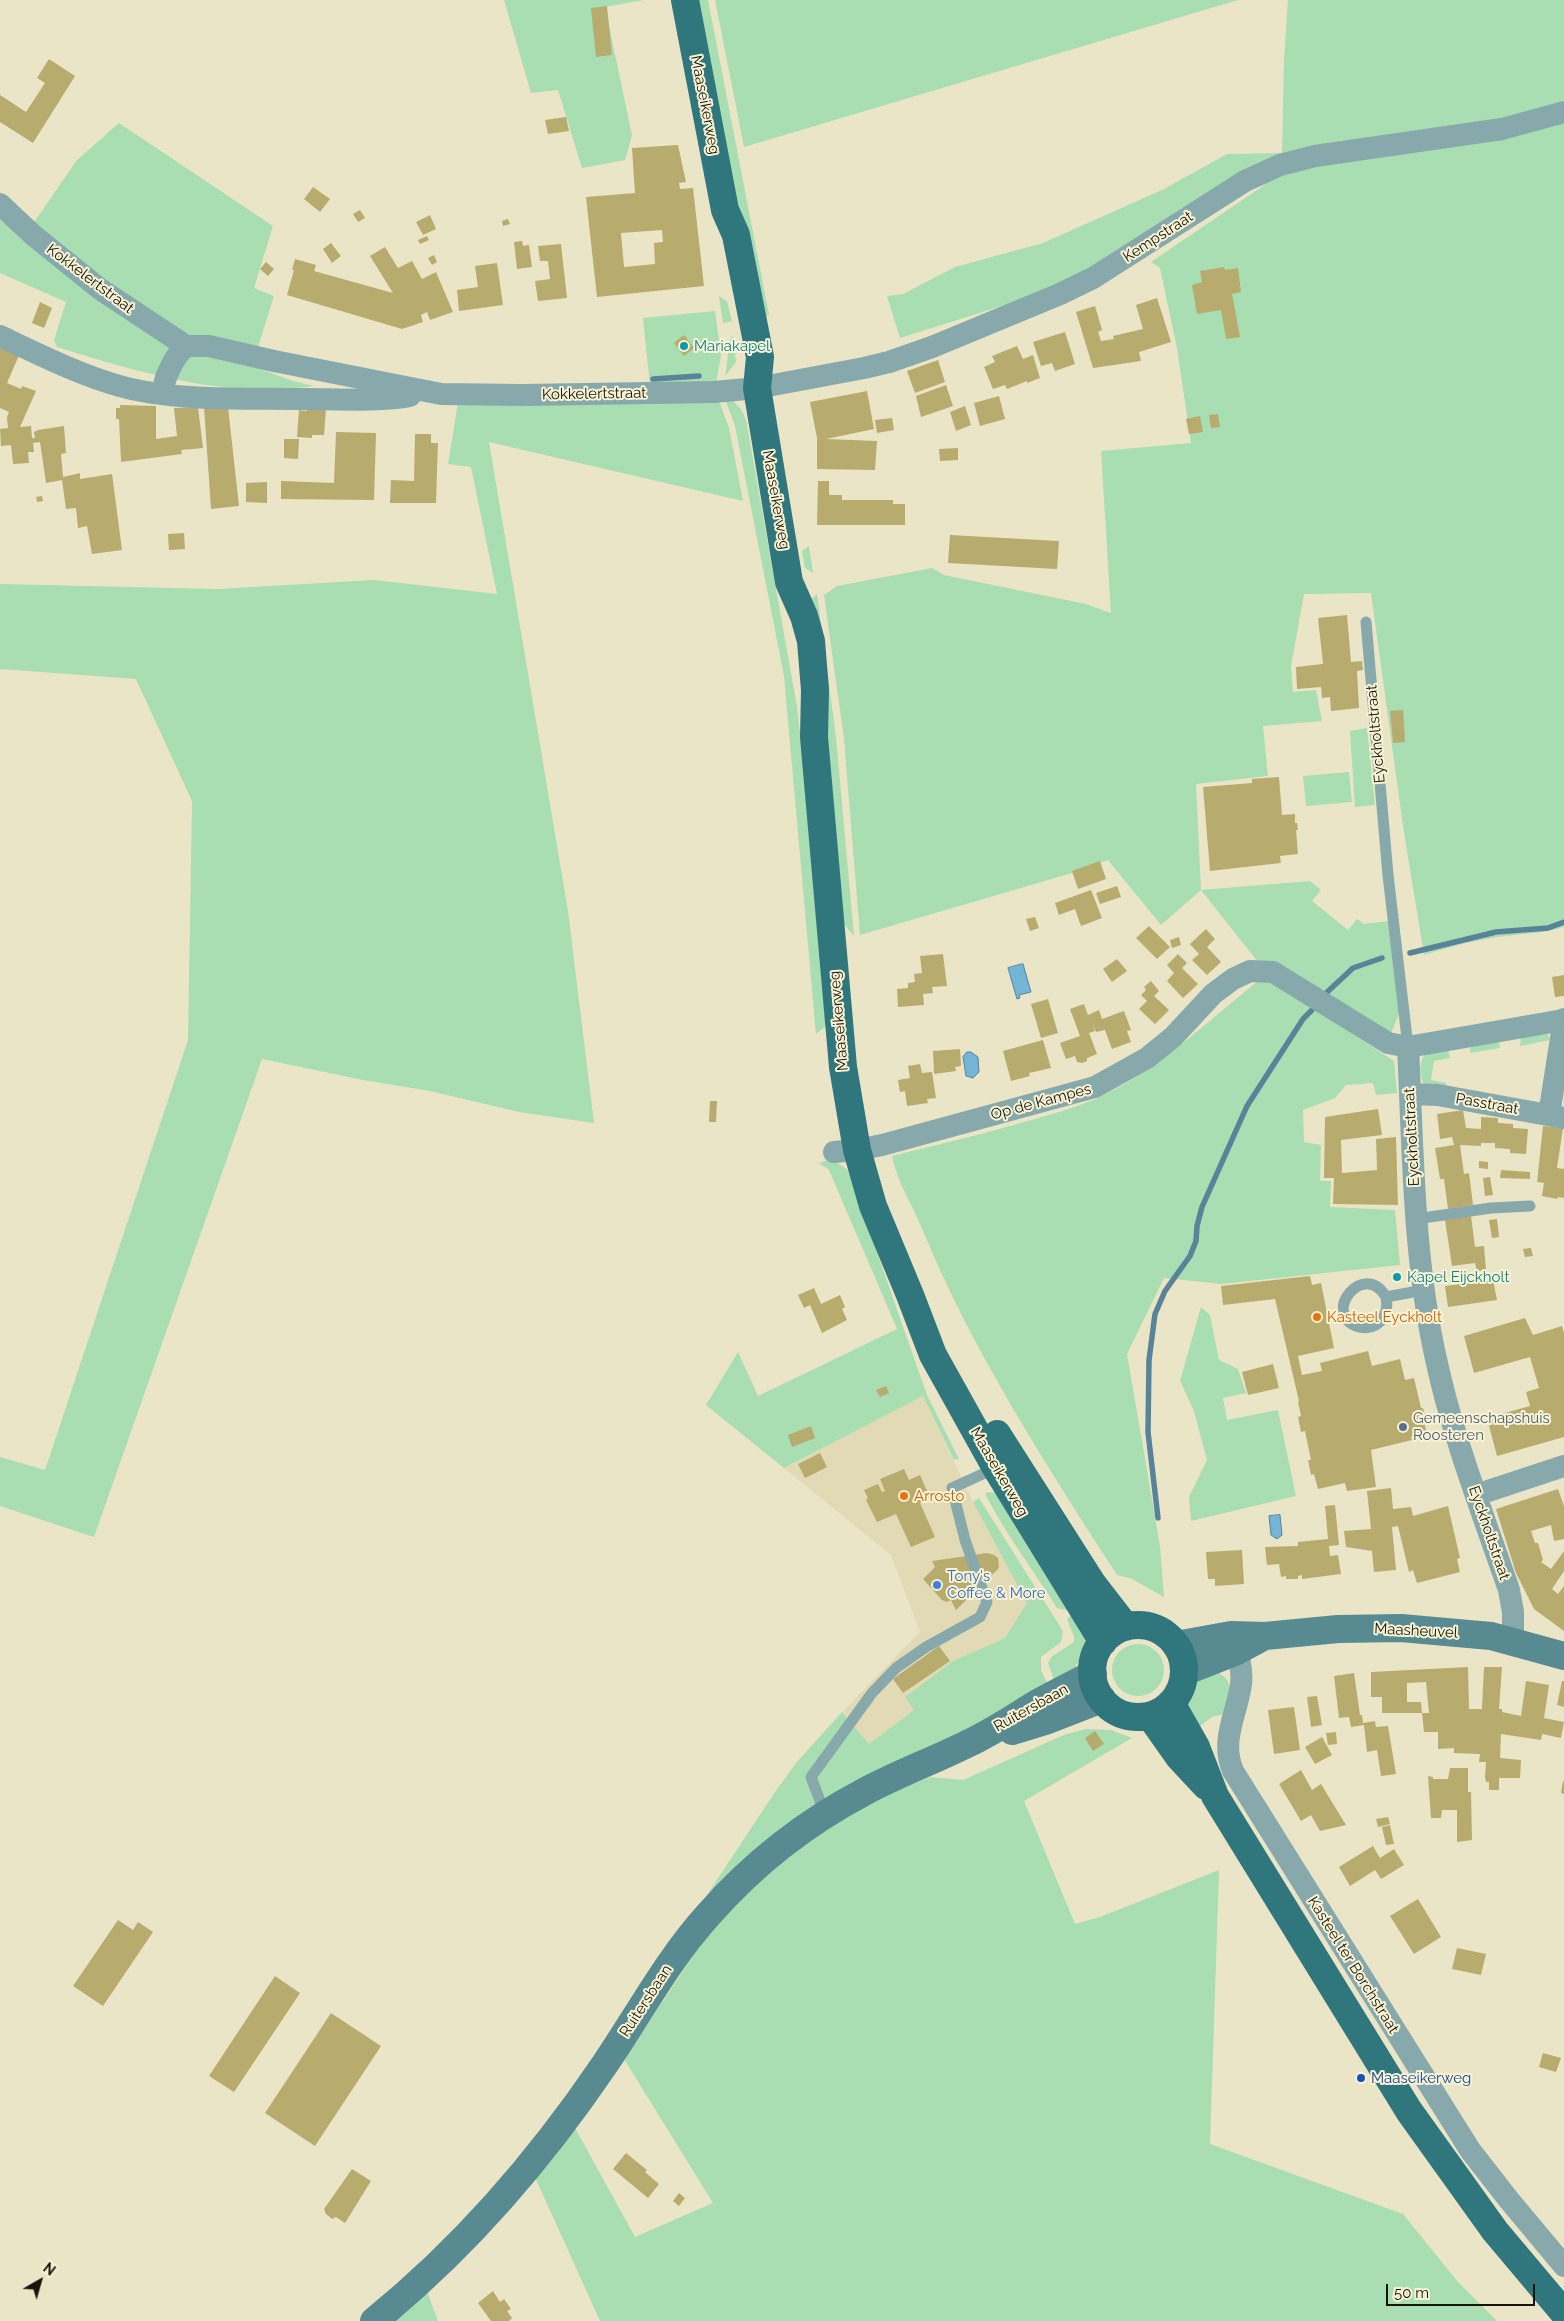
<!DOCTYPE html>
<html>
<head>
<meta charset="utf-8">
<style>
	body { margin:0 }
	#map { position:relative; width:1564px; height:2321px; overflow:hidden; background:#ebe5c8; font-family:Raleway,sans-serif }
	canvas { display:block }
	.north { position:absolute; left:15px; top:2256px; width:50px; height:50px; -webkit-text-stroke:4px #f8f3d5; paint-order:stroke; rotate:38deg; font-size:14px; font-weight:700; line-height:20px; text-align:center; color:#17150a }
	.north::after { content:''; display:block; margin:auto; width:18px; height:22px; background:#17150a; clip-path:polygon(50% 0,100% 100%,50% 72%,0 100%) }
	.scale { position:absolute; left:1386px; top:2284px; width:149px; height:22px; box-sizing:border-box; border:2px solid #17150a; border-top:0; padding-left:6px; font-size:15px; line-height:18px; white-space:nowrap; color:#17150a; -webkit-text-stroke:4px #f8f3d5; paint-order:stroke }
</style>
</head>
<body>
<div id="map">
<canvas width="1564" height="2321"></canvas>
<div class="north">N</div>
<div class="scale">50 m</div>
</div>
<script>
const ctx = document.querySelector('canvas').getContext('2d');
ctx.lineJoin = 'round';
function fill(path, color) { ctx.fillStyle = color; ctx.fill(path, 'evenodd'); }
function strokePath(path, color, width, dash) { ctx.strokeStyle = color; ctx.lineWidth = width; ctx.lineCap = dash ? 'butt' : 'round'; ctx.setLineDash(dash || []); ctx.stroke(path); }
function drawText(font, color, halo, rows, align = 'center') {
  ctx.font = font + ' Raleway,sans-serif'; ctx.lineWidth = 4; ctx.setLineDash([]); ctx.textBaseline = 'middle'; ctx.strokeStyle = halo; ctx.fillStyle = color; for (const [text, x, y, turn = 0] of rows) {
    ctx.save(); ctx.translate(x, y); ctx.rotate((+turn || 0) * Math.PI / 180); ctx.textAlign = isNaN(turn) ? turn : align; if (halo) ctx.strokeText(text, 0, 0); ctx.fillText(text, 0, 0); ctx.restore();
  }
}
fill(new Path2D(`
	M923 1396 973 1502 1028 1603 1005 1638 953 1661 905 1697 914 1710 869 1744 842 1712 920 1632 891 1555 784 1468Z`), '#e2dab5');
fill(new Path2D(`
	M504 0H644L605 7 632 135 625 160 582 168 558 90 531 93Z
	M696 0H708L769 315 761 317 745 250Z
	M715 0H1238L744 147Z
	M1288 0H1564V927C1545 933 1527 933 1507 936 1479 939 1452 946 1424 955L1403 826 1371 593 1304 594 1291 666 1293 692 1316 690 1322 721 1263 726 1268 776 1196 784 1201 890 1310 881 1321 890 1312 901 1348 930 1357 919 1364 924 1389 921 1401 1008 1391 1034 1258 962 1201 890 1161 925 1108 860 1072 873 860 935 844 739 824 595 837 586 932 568 944 575 1086 604 1111 613 1101 451 1191 443 1177 348 1160 268 1151 262 1263 186 1282 154 1252 167 1108 263 1005 305 900 338 887 296 903 294 955 267 1043 243 1164 189 1227 154 1282 153 1284 60Z
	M119 123 273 226 254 288 274 296 252 366 293 381 314 386C225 399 141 373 57 347L54 340 66 302 0 273V210L26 234 77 160Z
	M719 296 727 301 732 321 723 323Z
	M715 311 721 355 716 384 650 386 643 318Z
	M733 335 736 362 725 376C729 363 726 344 733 335Z
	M718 398 729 428 743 501 489 442 568 911 594 1123 519 1112 430 1091 363 1080 262 1059 94 1537 0 1506V1457L45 1470 188 1040 192 801 136 679 0 669V584L218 589 374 580 497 594 471 467 448 464 458 402Z
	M731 399 741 409 746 420 797 707 806 786 826 1026 816 1034 784 676 735 426 726 402Z
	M809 546 813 573 805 568 802 551Z
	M817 594 836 737 854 936 844 924 810 600Z
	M1367 728 1375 805 1355 807 1350 731Z
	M1349 772 1352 802 1306 806 1303 776Z
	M1269 979 1394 1061 1397 1093 1376 1095 1373 1083 1346 1085 1335 1098 1303 1110 1304 1142 1321 1145 1320 1181H1331L1330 1207 1395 1210 1400 1265 1222 1284 1164 1278 1127 1354 1160 1546 1164 1597 1130 1578 1117 1575C1045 1463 971 1349 921 1226 911 1202 897 1182 892 1156 940 1144 988 1133 1035 1119 1059 1112 1084 1105 1106 1094 1162 1066 1209 1020 1258 981Z
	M1548 1034 1550 1040 1520 1046 1521 1037Z
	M1499 1042 1500 1048 1470 1053 1471 1045Z
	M1448 1050 1450 1058 1434 1061 1431 1080 1446 1083V1085L1426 1087C1419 1079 1419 1064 1424 1055Z
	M831 1159 848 1170 927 1395 959 1459 954 1460 923 1396 784 1468 706 1405 738 1352 758 1396 897 1329 829 1170 819 1163Z
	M1201 1307 1210 1315 1219 1360 1238 1369 1246 1393 1223 1398 1227 1420 1278 1410 1296 1496 1191 1521 1189 1497 1207 1460 1194 1411 1180 1381Z
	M989 1492 997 1493 1074 1605 1066 1610 1057 1608C1033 1570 1006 1534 985 1494Z
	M979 1498 1063 1631 1061 1642 1041 1657V1670L1050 1689 701 1904 775 1792 796 1763 842 1712 869 1744 914 1710 905 1697 953 1661 1005 1638 1027 1603 973 1502Z
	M1077 1610 1083 1620 1087 1648 1067 1680 1056 1686 1048 1663 1051 1657 1074 1642V1637L1067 1619Z
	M1112 1670a26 26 0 1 1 52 0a26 26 0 1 1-52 0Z
	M1214 1671C1237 1679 1229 1696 1224 1714L1212 1717 1195 1730C1182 1706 1181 1677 1214 1671Z
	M1086 1729 1111 1730 1132 1738 1024 1801 1075 1924 1100 1917 1219 1870 1210 2144 1403 2214 1458 2282 1497 2321H600L534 2175 574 2126 635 2237 713 2203 624 2059 708 1934 734 1903 802 1842 891 1792 931 1777 963 1780 1066 1734Z
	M426 2289 438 2321H389Z`), '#a9ddb2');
const water = new Path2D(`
	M1023 964 1031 992 1019 995 1020 998 1017 999 1008 968Z
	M967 1052H971L978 1057 979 1072 973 1078 966 1076 963 1057Z
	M1280 1515 1282 1535 1277 1539 1271 1535 1269 1516Z`);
fill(water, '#74b4d7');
strokePath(water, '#58849a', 1);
strokePath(new Path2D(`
	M653 379 699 376
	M1410 953 1496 932 1548 928 1564 922
	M1324 995 1353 968 1382 958
	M1158 1518 1148 1432 1149 1360 1155 1314 1165 1291 1190 1256 1196 1241 1197 1226 1202 1207 1247 1106 1303 1019 1312 1010`), '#58849a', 5.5);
fill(new Path2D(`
	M607 6 612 55 596 57 591 8Z
	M49 59 75 76 33 143 0 122V95L26 112 45 83 37 78Z
	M566 117 569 131 548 134 545 120Z
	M678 145 686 182 679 183 680 189 693 188 704 286 597 297 586 197 635 193 632 148ZM662 230 663 242 654 243 655 264 624 267 621 233Z
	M313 187 330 199 320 212 304 199Z
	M360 210 365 218 358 222 353 214Z
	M430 215 436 229 423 235 416 222Z
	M508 219 510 224 503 226 502 221Z
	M427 236 429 240 420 244 418 240Z
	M522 241 523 246 529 245 532 267 517 269 514 242Z
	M331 243 341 256 332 263 323 249Z
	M561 244 567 298 538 301 535 281 550 279 548 261H540L538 246Z
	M385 247 398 268 412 261 422 279 436 272 453 312 430 320 427 312 421 315 423 322 402 329 287 295 294 270H292L295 259 316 265 314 271 393 293 370 256Z
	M434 255 437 262 432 265 428 258Z
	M266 262 274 269 268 276 260 269Z
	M497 263 503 305 459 311 457 290 478 287 475 266Z
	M1224 267 1225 270 1238 268 1241 292 1232 294 1240 337 1226 339 1221 310 1197 314 1192 285 1202 282 1200 271Z
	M1157 298 1171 342 1139 352 1141 361 1093 368 1076 312 1095 306 1102 330 1098 332 1101 341 1114 339 1113 336 1143 329 1136 305Z
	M40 302 52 308 44 328 32 323Z
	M1065 332 1075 364 1055 371 1052 363 1041 366 1033 342Z
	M684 335 694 348 684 356 674 343Z
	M0 344 20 353 7 383 21 389 22 386 36 391 20 427 31 426 32 438H35L34 432 38 430 64 426 66 453 61 454 63 477 80 473V479L112 474 122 550 92 554 87 526 78 528 76 508 66 509 62 480 46 483 40 442 33 443 34 452H28L29 463 13 464 11 445 1 446 0 429 8 428 7 417 9 412 0 408Z
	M1017 346 1023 359 1033 355 1040 378 1027 383V381L1007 389 1005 385 993 389 984 367 995 362 992 356Z
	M938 360 945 382 915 393 907 371Z
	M946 385 953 406 921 417 916 396Z
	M867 391 874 429 826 439 877 441 875 470 817 469V438L810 402Z
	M999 396 1005 419 980 426 974 403Z
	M120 405 156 406V439L177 436 174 408 198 407 203 448 181 450 182 454 121 462 119 419H116V408H120Z
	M965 406 971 425 956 431 950 412Z
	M204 407H228L239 506 211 509Z
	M307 408 326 409 324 435H312V438L297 437 299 410 307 411Z
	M1218 414 1220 427 1211 428 1209 415Z
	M1200 416 1203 432 1189 434 1186 419Z
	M892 418 894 430 877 433 875 420Z
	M336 432 376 433 374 500 281 499V481L334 483Z
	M415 434H431V443H438L436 503H390L391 480 414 481Z
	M284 439H299L298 459 284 458Z
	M958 448V460L940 461 939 449Z
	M818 481H829V495H842V500H893V504H905V525H817Z
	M267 482V503L246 502V483Z
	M42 496 43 501 37 502 36 497Z
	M184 533 185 549 169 550 168 534Z
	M950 535 1059 541 1057 569 948 563Z
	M1347 615 1351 662 1362 661 1363 670 1357 671 1359 708 1331 711 1330 697 1322 698 1321 687 1297 689 1296 667 1323 664 1318 618Z
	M1403 710 1405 742 1393 743 1390 711Z
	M1279 777 1282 815 1295 814V823H1297L1298 830H1296L1298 854 1280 856 1281 863 1210 871 1203 787 1252 783V779Z
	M1100 861 1106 879 1078 889 1072 871Z
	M1117 886 1121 897 1100 904 1096 893Z
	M1091 890 1102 918 1081 926 1075 909 1059 915 1055 903Z
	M1035 917 1039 928 1030 931 1026 919Z
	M1149 926 1170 947 1157 959 1136 938Z
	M1206 929 1215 939 1207 947 1221 962 1207 975 1192 960 1199 954 1190 944Z
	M1179 937 1181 945 1172 948 1170 940Z
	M943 954 947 986 932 987 933 993 923 994 924 1005 898 1007 897 989 908 988V983L915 982 914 974 922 973 920 956Z
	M1178 954 1187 963 1182 968 1198 984 1183 998 1167 981 1174 973 1167 965Z
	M1117 959 1127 971 1112 982 1103 969Z
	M1564 975V996L1555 997 1552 977Z
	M1151 981 1159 991 1154 996 1169 1010 1155 1024 1139 1009 1147 1001 1141 995 1146 990 1144 987Z
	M1048 999 1058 1033 1041 1038 1031 1004Z
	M1084 1004 1088 1015 1099 1010 1102 1019 1124 1011 1131 1030 1127 1031 1131 1042 1112 1049 1105 1030 1096 1032 1092 1022 1095 1031 1089 1033 1097 1054 1087 1058V1061L1082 1063 1077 1062 1075 1056 1066 1059 1060 1043 1080 1036 1070 1009Z
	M1043 1040 1051 1068 1029 1073 1030 1076 1011 1081 1003 1051Z
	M960 1049 961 1066 955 1067 956 1071 934 1074 933 1051Z
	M920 1064 922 1073 932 1072 936 1098 927 1099 928 1103 907 1106 905 1091 900 1092 898 1080 910 1078 908 1066Z
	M710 1101H717L716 1122H709Z
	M1378 1109 1382 1135 1341 1140 1342 1173 1377 1170 1376 1139 1396 1137 1398 1205 1333 1204 1334 1178H1324L1325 1117Z
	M1463 1110 1466 1128 1481 1129V1117L1498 1118V1123L1513 1124V1128L1528 1129 1526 1154 1510 1153V1149L1495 1148V1143H1481V1146L1460 1145 1464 1174 1469 1173 1473 1205 1448 1209 1444 1179H1440L1435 1148 1454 1145 1452 1137 1440 1139 1437 1114Z
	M1543 1126 1563 1128 1557 1168 1564 1169V1198L1558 1197 1557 1199 1542 1196 1544 1183 1537 1182Z
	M1479 1161 1488 1162V1169L1479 1168Z
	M1501 1170 1530 1172V1179L1500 1178Z
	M1490 1177 1493 1195 1485 1196 1483 1178Z
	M1471 1216 1475 1247 1484 1246 1486 1270 1477 1271 1475 1263 1452 1266 1445 1220Z
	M1497 1219 1499 1237 1492 1238 1489 1220Z
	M1531 1248 1533 1256 1525 1257 1523 1249Z
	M1310 1276 1312 1285 1321 1283 1334 1348 1298 1356 1302 1375 1322 1371 1320 1363 1368 1351 1372 1366 1400 1359 1405 1380 1414 1378 1421 1408H1423L1426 1419H1423L1427 1433 1411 1437 1412 1440 1371 1450 1376 1487 1347 1491 1345 1483 1318 1489 1314 1474 1311 1475 1308 1460H1311L1305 1431 1301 1432 1298 1417 1301 1416 1298 1402 1299 1401 1275 1299 1223 1305 1221 1286Z
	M1493 1280 1497 1300 1448 1307 1445 1286Z
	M814 1288 821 1304 840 1295 845 1307 842 1309 847 1320 822 1333 810 1305 804 1308 798 1295Z
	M1525 1318 1533 1335 1562 1326 1564 1333V1437L1497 1456 1487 1418 1530 1406 1526 1392 1539 1388 1530 1357 1474 1373 1464 1336Z
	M1273 1364 1279 1388 1248 1395 1242 1372Z
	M886 1386 889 1393 880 1397 876 1390Z
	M811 1426 815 1438 792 1447 788 1435Z
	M820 1453 827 1467 805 1478 798 1464Z
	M904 1469 909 1480 920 1475 930 1498 920 1503 935 1537 911 1547 896 1514 877 1522 866 1500 868 1498 864 1490 878 1484 882 1492 885 1491 880 1479Z
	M1391 1488 1393 1509 1411 1507 1413 1516 1448 1506 1460 1558 1457 1559 1460 1572 1417 1583 1413 1570 1409 1572 1398 1526 1392 1527 1396 1570 1374 1572 1372 1551 1346 1547 1344 1531 1371 1529 1367 1491Z
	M1558 1489 1564 1506V1539L1554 1541 1551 1525 1531 1531 1535 1543H1538L1543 1560 1541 1562 1551 1569 1564 1551V1571L1552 1589 1558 1594 1564 1586V1631L1534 1609 1516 1573 1496 1509Z
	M1335 1505 1339 1545 1329 1546 1330 1556 1338 1555 1341 1574 1302 1579V1575L1298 1576V1579H1286V1576L1281 1577 1279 1564 1267 1565 1265 1547 1298 1546V1542L1328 1539 1325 1506Z
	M1242 1550 1244 1584 1215 1586V1579H1208L1206 1552Z
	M987 1553 994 1555 998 1558 999 1568 956 1610 951 1600 947 1602 942 1600 923 1579 935 1567 932 1561Z
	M939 1646 950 1661 903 1693 893 1679Z
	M1468 1667 1469 1709H1482L1484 1667H1502L1499 1709H1502V1712L1521 1716 1526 1681 1549 1685 1544 1718 1564 1722 1561 1738 1542 1734 1541 1740 1501 1734 1500 1758 1521 1760 1520 1778H1499V1790H1489V1782H1486L1485 1777 1486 1762H1479L1480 1754 1454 1753V1748L1438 1749V1732H1424L1422 1713H1429L1426 1682 1407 1683V1702H1421L1422 1713H1382V1697H1371V1672Z
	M1354 1673 1360 1715H1362L1363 1723 1375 1721 1376 1727 1388 1726 1396 1774 1381 1776 1377 1750 1367 1752 1364 1725 1351 1727 1349 1717 1339 1718 1334 1676Z
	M1562 1681H1564V1707L1557 1705Z
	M1317 1696 1322 1725 1311 1727 1307 1697Z
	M1294 1707 1300 1750 1274 1754 1268 1710Z
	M1095 1731 1104 1744 1093 1751 1085 1738Z
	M1336 1732 1337 1744 1328 1745 1326 1733Z
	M1322 1737 1332 1755 1315 1764 1305 1747Z
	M1450 1768H1468V1792H1471L1472 1840 1457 1842V1810H1442L1441 1818H1431L1428 1776 1433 1777V1779H1448Z
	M1301 1770 1312 1790 1321 1784 1346 1825 1320 1831 1311 1815 1301 1821 1279 1784Z
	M1563 1781H1564V1794L1561 1793Z
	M1388 1817 1390 1824 1378 1827 1376 1819Z
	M1390 1825 1394 1844 1386 1845 1382 1827Z
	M1373 1846 1380 1858 1394 1849 1404 1865 1381 1879 1375 1870 1350 1886 1339 1867Z
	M1418 1899 1441 1937 1414 1954 1390 1916Z
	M118 1920 133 1930 138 1922 153 1932 103 2006 73 1986Z
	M1457 1948 1486 1954 1481 1975 1452 1969Z
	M275 1976 300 1993 234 2092 209 2076Z
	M331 2013 381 2046 315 2146 265 2113Z
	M1543 2053 1561 2058 1556 2072 1539 2067Z
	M626 2153 647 2170 645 2172 659 2184 648 2198 613 2169Z
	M352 2169 371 2181 345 2223 336 2217 332 2219 326 2214 324 2209Z
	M679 2193 685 2198 679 2206 673 2201Z
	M493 2291 500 2302 504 2299 511 2309 507 2311 512 2318 509 2321H491L478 2303Z`), '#b8ab6e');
strokePath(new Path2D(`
	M1366 622 1388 875 1408 1047
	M1416 1219 1491 1208 1530 1206
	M1386 1297C1364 1259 1322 1313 1356 1326 1376 1333 1390 1317 1386 1297L1424 1290
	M825 1814 811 1777 872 1693 896 1668 926 1647 980 1617 987 1602 965 1540 952 1488 998 1467`), '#87a9ac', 11);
strokePath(new Path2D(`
	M0 204 33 235 100 289 186 346H209L274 361 441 394 522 395 714 392 757 388 864 368 889 362 932 347 1060 294 1093 278 1245 181 1280 165 1315 156 1502 129 1564 112
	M0 336C42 356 96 383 141 391 194 401 251 398 304 399 336 399 380 402 410 396
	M162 394C164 378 174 356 186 346
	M1408 1047C1413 1150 1413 1257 1436 1359 1453 1438 1483 1514 1509 1590L1513 1612V1641
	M1410 1094 1438 1095 1564 1118
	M1549 1115 1564 1019
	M834 1152 857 1150 882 1145 1095 1087 1147 1058 1173 1037 1213 994 1233 979 1250 971 1273 972 1388 1043 1408 1047 1563 1020
	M1476 1495 1564 1466
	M1231 1635C1237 1651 1243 1666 1241 1684 1237 1714 1220 1740 1233 1771L1470 2150 1509 2200 1564 2266`), '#87a9ac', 22);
strokePath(new Path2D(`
	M1176 1645 1231 1635 1265 1636 1338 1629 1401 1628 1491 1636 1564 1656
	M1184 1672 1237 1651 1261 1638
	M1012 1731 1048 1720 1102 1699
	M374 2321C464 2248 540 2160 605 2064 639 2014 668 1959 709 1914 753 1864 805 1823 864 1792 897 1774 933 1761 967 1744 991 1733 1013 1718 1036 1704 1054 1694 1074 1684 1093 1674`), '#578b91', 28);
strokePath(new Path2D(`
	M685 0 725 210 736 235 760 357 757 388 789 582 804 616 811 641 815 690 814 737 843 1067 857 1150 873 1206 910 1295 933 1355 996 1468 1103 1642
	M997 1434 1092 1583 1126 1627
	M1092 1671a46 46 0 1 1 92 0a46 46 0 1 1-92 0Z
	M1171 1703 1196 1747 1215 1796 1409 2111 1495 2231 1564 2313
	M1150 1716 1179 1757 1206 1786`), '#30767d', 28);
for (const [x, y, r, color] of [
	[684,346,5,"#0f9aa8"],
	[1397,1277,5,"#0f9aa8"],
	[1317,1317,5,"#e8710a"],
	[1403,1427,5,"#5c6f8a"],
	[904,1496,5,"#e8710a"],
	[937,1585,5,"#3f7fe0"],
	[1361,2078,5,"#1a4fb4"]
]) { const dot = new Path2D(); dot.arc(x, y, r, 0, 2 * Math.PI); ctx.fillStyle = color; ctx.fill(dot); strokePath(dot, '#f8f3d5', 2); }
drawText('15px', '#17150a', '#f8f3d5', [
	["Maaseikerweg",705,105,79],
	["Kempstraat",1158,237,-33],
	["Kokkelertstraat",90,279,37],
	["Kokkelertstraat",594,394,-1],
	["Maaseikerweg",776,500,80],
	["Eyckholtstraat",1376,734,-95],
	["Maaseikerweg",839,1021,-95],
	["Op de Kampes",1041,1102,-15],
	["Passtraat",1487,1104,10],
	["Eyckholtstraat",1412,1137,-93],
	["Maaseikerweg",999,1472,60],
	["Eyckholtstraat",1489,1533,71],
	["Maasheuvel",1416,1631,3],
	["Ruitersbaan",1031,1708,-29],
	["Kasteel ter Borchstraat",1353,1965,58],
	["Ruitersbaan",646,2001,-57]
]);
drawText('15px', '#0d838f', '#f8f3d5', [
	["Mariakapel",694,346],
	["Kapel Eijckholt",1407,1277]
], 'left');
drawText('15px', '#c56008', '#f8f3d5', [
	["Kasteel Eyckholt",1327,1317],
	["Arrosto",914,1496]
], 'left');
drawText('15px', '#4e5e75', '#f8f3d5', [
	["Gemeenschapshuis",1413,1418],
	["Roosteren",1413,1435]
], 'left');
drawText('15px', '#366cbe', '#f8f3d5', [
	["Tony's",947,1576],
	["Coffee & More",947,1593]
], 'left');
drawText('15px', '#164399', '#f8f3d5', [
	["Maaseikerweg",1371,2078]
], 'left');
</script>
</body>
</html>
